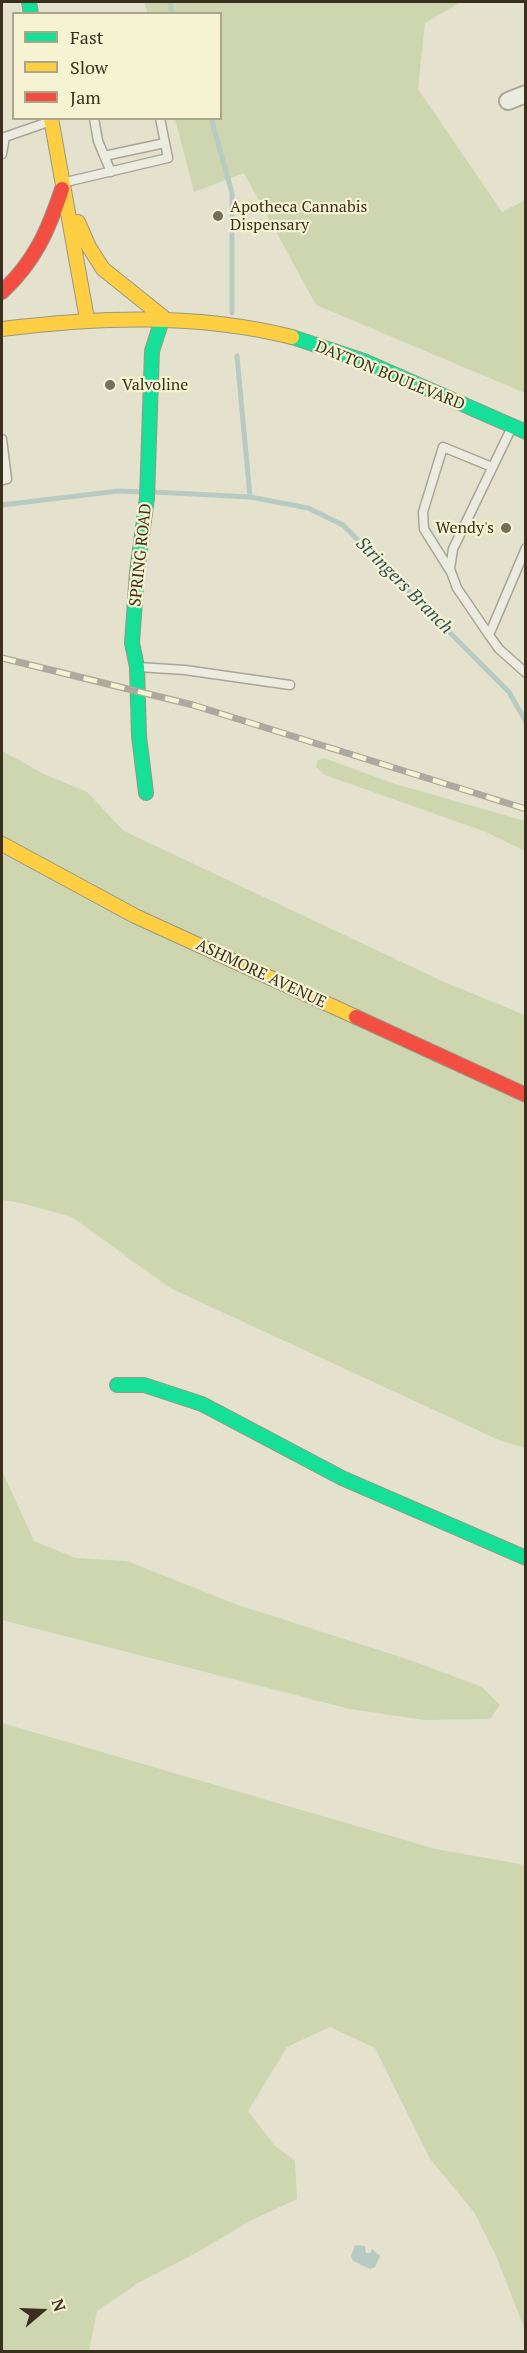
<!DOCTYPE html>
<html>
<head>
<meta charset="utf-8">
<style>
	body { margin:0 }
	#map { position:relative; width:527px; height:2353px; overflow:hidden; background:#e4e2cd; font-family:"PT Serif",serif }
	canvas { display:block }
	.frame { position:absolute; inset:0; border:3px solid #39301e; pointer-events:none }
	.legend { position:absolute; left:12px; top:12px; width:210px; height:108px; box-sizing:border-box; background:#f6f3d3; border:2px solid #aaa58b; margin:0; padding:8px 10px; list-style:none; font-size:18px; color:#39301e }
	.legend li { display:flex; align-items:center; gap:12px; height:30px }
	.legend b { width:30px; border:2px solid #aaa58b }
	.north { position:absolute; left:12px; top:2281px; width:60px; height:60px; -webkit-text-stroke:4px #f6f3d3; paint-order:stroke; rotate:71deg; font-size:16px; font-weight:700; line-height:24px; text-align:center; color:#39301e }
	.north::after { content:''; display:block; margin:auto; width:21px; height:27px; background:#39301e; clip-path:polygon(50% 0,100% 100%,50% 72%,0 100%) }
</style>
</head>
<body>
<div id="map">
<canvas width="527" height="2353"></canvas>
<div class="frame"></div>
<ul class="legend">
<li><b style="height:8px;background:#16e098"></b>Fast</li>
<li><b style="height:8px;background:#ffcf43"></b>Slow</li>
<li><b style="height:8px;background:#f24e42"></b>Jam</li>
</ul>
<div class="north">N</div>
</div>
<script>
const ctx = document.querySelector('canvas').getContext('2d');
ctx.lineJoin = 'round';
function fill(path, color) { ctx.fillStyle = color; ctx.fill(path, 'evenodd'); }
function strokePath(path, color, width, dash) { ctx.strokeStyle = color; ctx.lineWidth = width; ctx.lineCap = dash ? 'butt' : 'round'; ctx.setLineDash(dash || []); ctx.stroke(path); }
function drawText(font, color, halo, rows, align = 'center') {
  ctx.font = font + ' "PT Serif",serif'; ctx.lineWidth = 4.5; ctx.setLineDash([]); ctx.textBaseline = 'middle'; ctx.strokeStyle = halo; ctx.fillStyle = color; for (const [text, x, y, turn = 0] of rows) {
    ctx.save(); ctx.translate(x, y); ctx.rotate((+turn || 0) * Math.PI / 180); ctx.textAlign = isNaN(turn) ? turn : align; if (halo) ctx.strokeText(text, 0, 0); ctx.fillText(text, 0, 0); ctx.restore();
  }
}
fill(new Path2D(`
	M144 2H461L425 23 418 89 502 212 525 200V393L316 305 244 173 194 192 175 119 220 118V14L148 13Z
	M2 751 46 775 87 792 124 831 442 981 525 1015V1448L499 1440 170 1288 72 1217 21 1203 2 1200Z
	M324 758 392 783 525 821V851L486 832 325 775 316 767 318 760Z
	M2 1471 34 1541 76 1558 127 1561 238 1605 410 1660 482 1687 500 1705 490 1719 424 1720 350 1709 2 1620Z
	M2 1723 436 1849 525 1865V2330L496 2256 474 2212 430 2159 375 2048 330 2027 287 2047 248 2111 275 2146 295 2161 297 2199 252 2220 196 2253 138 2283 97 2311 89 2351H2Z`), '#ced6af');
fill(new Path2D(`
	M355 2245 365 2246 366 2253H370L372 2249 380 2256 375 2267 370 2269 353 2261 351 2256Z`), '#b8cbc3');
strokePath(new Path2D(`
	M170 2 172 14
	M211 118 232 193V313
	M237 356 250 497
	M154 492 250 497 308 508 343 525 509 692 526 722
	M2 505 118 491 142 492`), '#b8cbc3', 5);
const lane = new Path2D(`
	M94 118 98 141 111 172
	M2 154 5 137 51 121
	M104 156 165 143
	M66 182 168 158 160 118
	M2 439 7 479 2 480
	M526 548 489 635 499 649 526 673
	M451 572 424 529 423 512 443 447 492 467
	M489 635 457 588 450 569 453 549 511 429
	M138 667 185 670 290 685`);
const street = new Path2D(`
	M508 101 526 94`);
const fast = new Path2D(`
	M29 2 31 14
	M292 337 364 361 526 432
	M146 793 139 736 137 667 132 643 137 572 147 498 152 351 163 317
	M117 1385H144L202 1404 342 1478 526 1558`);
const slow = new Path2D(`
	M51 118 87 319
	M78 222 89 247 103 269 163 317
	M2 329C100 317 195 313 292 337
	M2 844 135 916 356 1017`);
const jam = new Path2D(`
	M2 292C35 261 48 231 62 189
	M356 1017 526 1095`);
strokePath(lane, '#aaa696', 11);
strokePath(street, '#aaa696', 20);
strokePath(fast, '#999686', 16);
strokePath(slow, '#999686', 16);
strokePath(jam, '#999686', 16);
strokePath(lane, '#ecebdf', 8);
strokePath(street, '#ecebdf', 16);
strokePath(fast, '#16e098', 14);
strokePath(slow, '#ffcf43', 14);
strokePath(jam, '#f24e42', 14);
const rail = new Path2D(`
	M2 658 193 705 526 809`);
strokePath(rail, '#acaa9f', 7);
strokePath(rail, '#f6f3d3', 4.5, [14]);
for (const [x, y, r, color] of [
	[218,216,6,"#756e5b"],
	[110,385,6,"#756e5b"],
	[506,528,6,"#756e5b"]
]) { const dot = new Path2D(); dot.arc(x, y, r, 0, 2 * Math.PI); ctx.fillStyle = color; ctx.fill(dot); strokePath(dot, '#f6f3d3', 2); }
drawText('16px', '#39301e', '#f6f3d3', [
	["Apotheca Cannabis",230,207],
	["Dispensary",230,225],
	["Valvoline",122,385],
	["Wendy's",494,528,"right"]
], 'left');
drawText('16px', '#39301e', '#f6f3d3', [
	["DAYTON BOULEVARD",390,376,22],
	["SPRING ROAD",141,555,-84],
	["ASHMORE AVENUE",261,974,25]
]);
drawText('italic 18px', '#2d5359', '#f6f3d3', [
	["Stringers Branch",404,586,45]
]);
</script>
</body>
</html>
